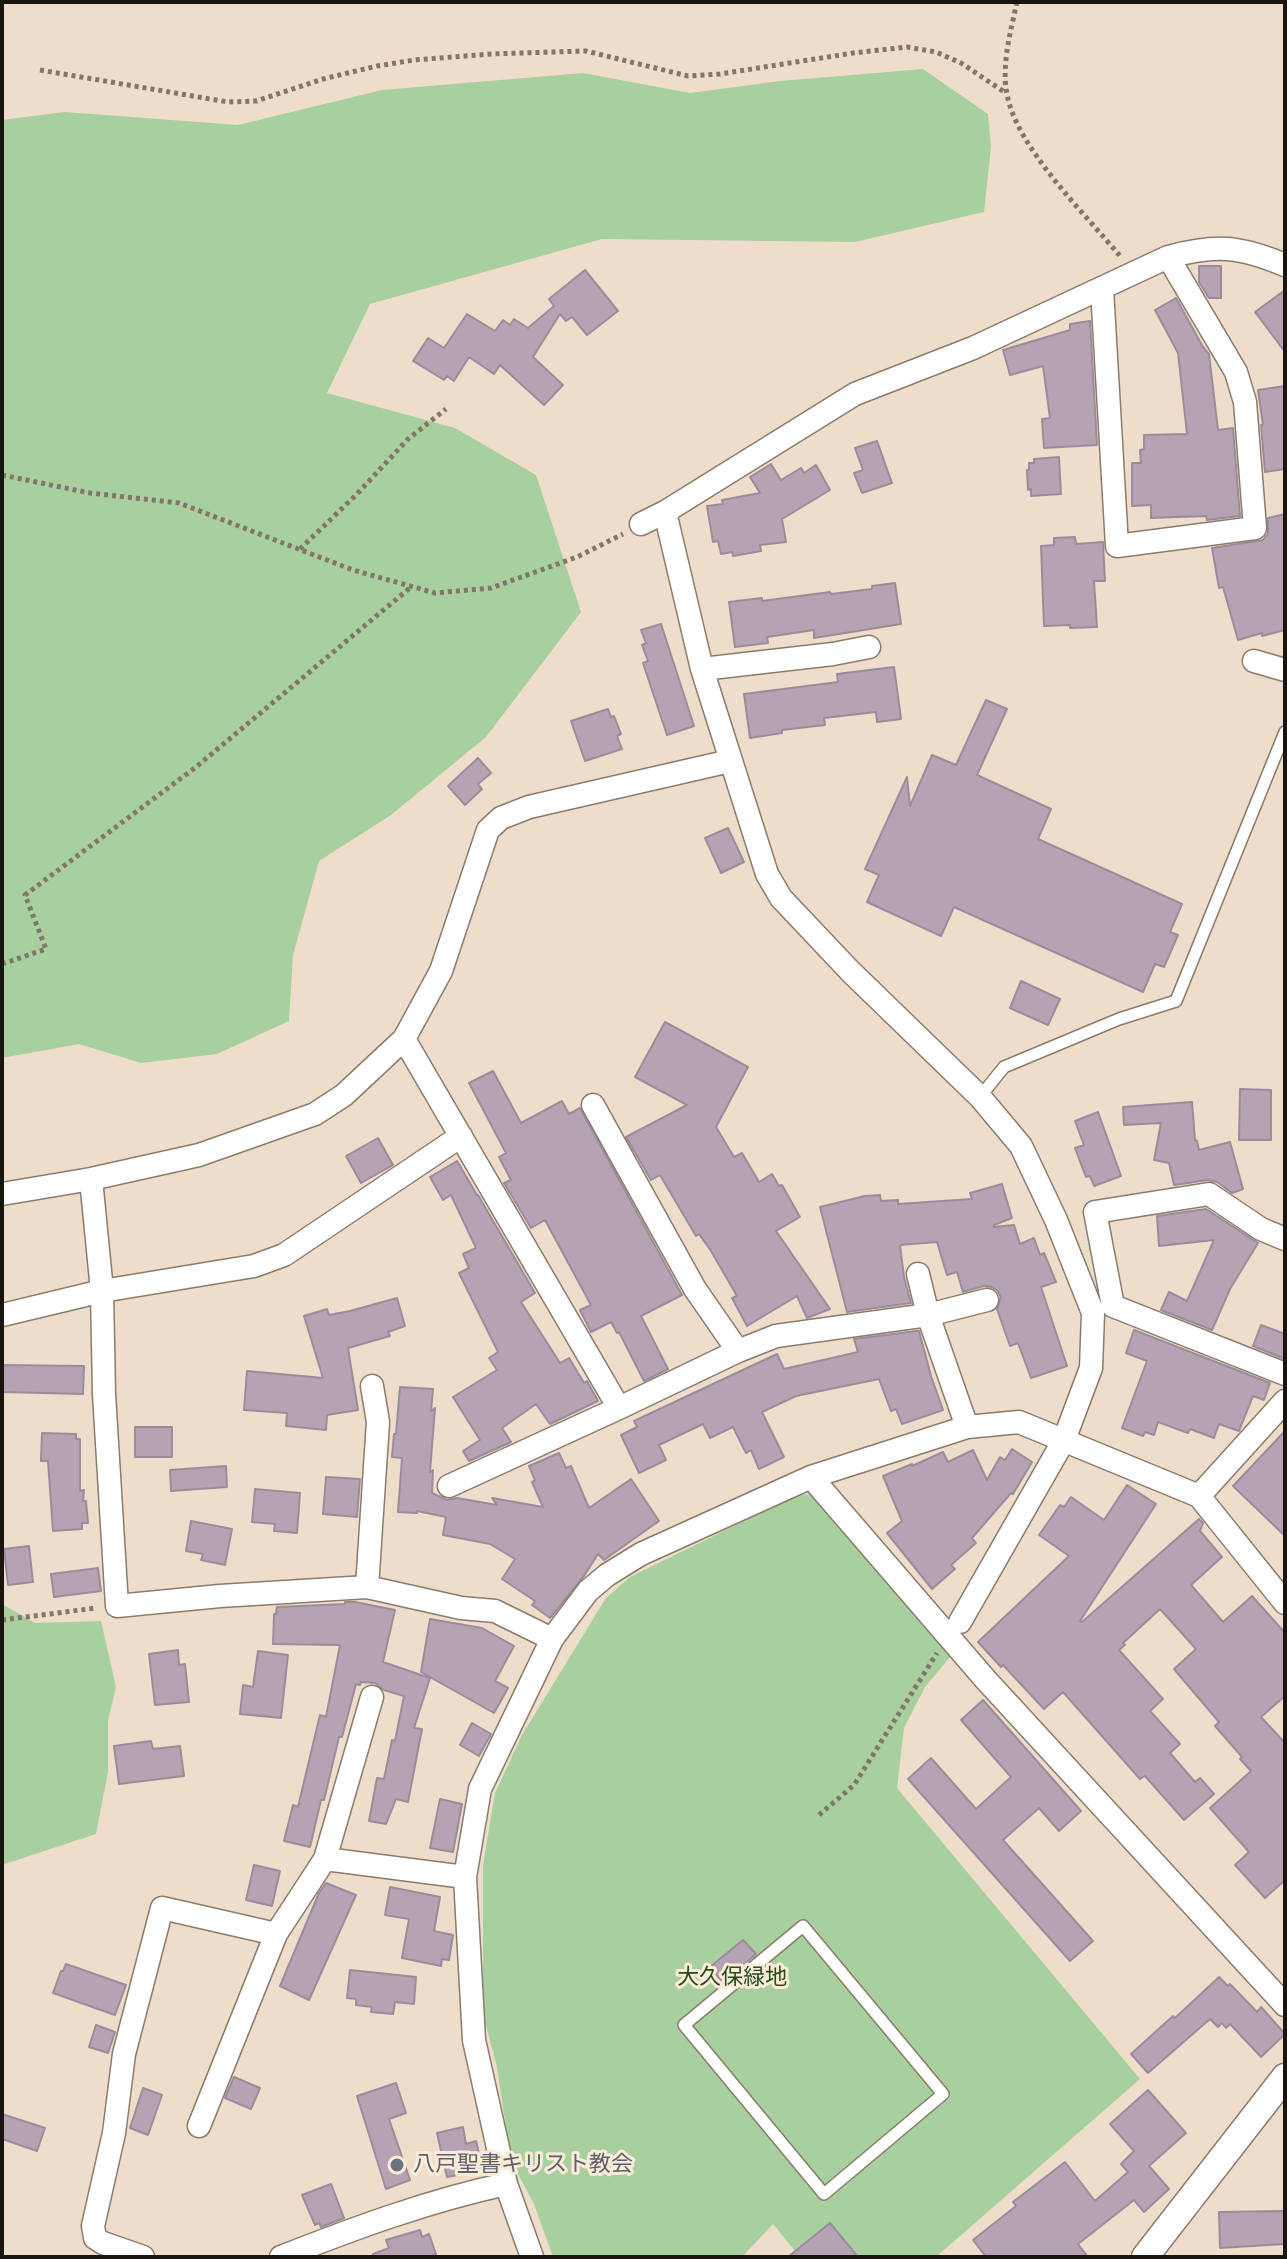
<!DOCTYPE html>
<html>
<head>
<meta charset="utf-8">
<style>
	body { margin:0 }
	#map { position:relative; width:1287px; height:2259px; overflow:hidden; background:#efddcc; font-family:Roboto,sans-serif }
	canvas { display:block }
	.frame { position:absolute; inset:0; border:4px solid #1a140e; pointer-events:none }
</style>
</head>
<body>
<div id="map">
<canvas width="1287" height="2259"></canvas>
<div class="frame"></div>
</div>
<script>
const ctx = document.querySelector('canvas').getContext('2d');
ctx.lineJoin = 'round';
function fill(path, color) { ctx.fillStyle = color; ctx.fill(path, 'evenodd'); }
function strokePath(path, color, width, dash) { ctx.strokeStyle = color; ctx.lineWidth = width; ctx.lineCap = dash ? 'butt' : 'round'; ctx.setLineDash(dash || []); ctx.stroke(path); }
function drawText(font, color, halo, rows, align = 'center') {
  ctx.font = font + ' Roboto,"Noto Sans JP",sans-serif'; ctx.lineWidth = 6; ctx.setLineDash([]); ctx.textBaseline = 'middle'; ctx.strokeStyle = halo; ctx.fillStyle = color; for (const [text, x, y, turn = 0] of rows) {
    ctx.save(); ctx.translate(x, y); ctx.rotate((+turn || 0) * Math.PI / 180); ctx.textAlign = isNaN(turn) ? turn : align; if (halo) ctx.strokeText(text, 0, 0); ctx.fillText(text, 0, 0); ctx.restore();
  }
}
fill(new Path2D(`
	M923 69 988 114 991 147 984 212 855 242 602 239 370 304 327 393 455 428 536 475 581 612 486 737 391 815 319 861 293 955 289 1021 217 1054 141 1063 79 1044 2 1058V120L65 112 238 125 382 90 583 73 690 93 780 81Z
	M813 1494 951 1656 925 1687 904 1728 897 1788 1140 2079 936 2257H800L773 2224 742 2257H553L534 2204 511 2161 497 2067 483 2014V1865L495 1793 522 1735 606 1598 630 1577 797 1495Z
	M2 1604 35 1623 101 1621 116 1687 108 1720V1772L96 1834 2 1865Z`), '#a7d09e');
const building = new Path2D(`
	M1199 266H1221V298H1209L1199 282Z
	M585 270 618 311 587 335 572 317 566 321 560 314 533 357 563 385 544 405 500 365 494 374 469 357 454 381 447 376 444 380 413 361 428 338 444 348 467 314 495 331 503 320 510 325 514 319 528 328 554 306 549 299Z
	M1285 290V352L1255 312Z
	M1176 298 1203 347 1209 354 1218 430 1233 428 1240 516 1207 520 1206 516 1151 518V505L1132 506V463H1141L1140 450 1144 449V435L1187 434 1178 353 1155 310Z
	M1090 321 1097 445 1044 448 1042 419 1050 418 1043 366 1010 375 1003 350 1070 330V324Z
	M1285 386V469L1265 472 1261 425H1263L1258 390Z
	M877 441 892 483 862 493 854 473 863 470 855 448Z
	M1059 457 1061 494 1031 496V489L1028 490 1027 470H1029V463H1034V459Z
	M771 464 781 480 801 468 804 473 816 465 830 490 782 519 786 542 760 545 761 551 733 556 732 552 721 554 718 541 713 542 707 506 723 504 722 500 760 493 750 477Z
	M1285 514V630L1262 636V633L1238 640 1223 587 1219 588 1212 548 1263 540 1268 533V518Z
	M1075 537 1076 544 1103 542 1105 581H1094L1097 627 1070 628V625L1044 626 1041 546 1054 545V538Z
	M895 583 901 624 814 638V630L767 637 768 643 735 647 729 602 762 598V601L830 592 831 594 872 589V586Z
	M661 624 694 726 667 735 643 663 648 661 642 645 646 643 641 630Z
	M894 667 901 719 877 722 876 712 824 718 825 725 782 730V733L750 738 744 694 838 682 837 674Z
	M986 700 1007 709 977 775 1051 809 1038 839 1182 904 1170 932 1178 935 1164 967 1155 964 1143 992 954 907 941 936 867 902 879 875 865 869 907 777 910 806 932 755 956 765Z
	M608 709 611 717 614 716 621 734 617 736 622 749 585 761 571 721Z
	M478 758 491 773 478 784 482 789 465 805 448 786Z
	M728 828 744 862 721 873 705 838Z
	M1021 981 1060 999 1048 1025 1010 1008Z
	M665 1022 748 1067 716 1127 734 1157 742 1153 759 1182 772 1174 779 1186 782 1185 800 1217 776 1231 830 1309 807 1318 797 1296 747 1326 732 1298 737 1296 711 1251 699 1234 696 1236 660 1175 651 1180 626 1137 687 1105 635 1077Z
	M493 1071 521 1123 562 1101 569 1114 580 1108 682 1295 641 1316 668 1369 644 1381 619 1332 617 1333 611 1322 591 1332 580 1310 591 1305 545 1220 531 1228 504 1183 511 1180 499 1157 506 1153 469 1083Z
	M1240 1089 1271 1090V1140H1239Z
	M1192 1102 1195 1140 1197 1141 1199 1150 1230 1142 1243 1189 1232 1193 1217 1182 1208 1180 1174 1185 1169 1163 1154 1160 1161 1123 1124 1125 1123 1107Z
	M1098 1112 1121 1176 1094 1186 1090 1176 1086 1177 1075 1148 1084 1145 1075 1121Z
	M378 1138 393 1165 361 1183 346 1156Z
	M457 1161 477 1195H478L535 1293 521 1302 560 1363 569 1358 584 1383 587 1381 598 1401 550 1424 536 1404 502 1428 511 1442 469 1461 463 1451 480 1440 453 1397 497 1370 489 1358 498 1352 459 1273 469 1268 463 1254 476 1248 451 1195 443 1200 430 1177Z
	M1002 1184 1012 1218 994 1225V1227L1014 1225 1020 1244 1034 1238 1040 1255 1044 1253 1056 1282 1041 1287 1067 1366 1031 1378 1018 1343 1010 1346 997 1309 1001 1297 998 1291 992 1287 984 1286 963 1292 957 1272 947 1275 937 1242 900 1245 904 1277 911 1303 847 1312 820 1207 865 1196 880 1195 881 1201 898 1200V1204L972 1199 970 1193Z
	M1206 1209 1258 1243 1230 1289 1212 1330 1161 1310 1169 1292 1187 1301 1214 1240 1159 1246 1157 1216Z
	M397 1298 405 1326 388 1332 390 1336 348 1348 358 1410 327 1415 326 1430 286 1426 287 1413 244 1410 247 1371 323 1378 304 1316 327 1309 329 1315 350 1311Z
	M1261 1325 1285 1334V1359L1253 1346Z
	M1134 1330 1270 1383 1264 1400 1253 1396 1239 1431 1219 1424 1214 1438 1190 1429 1188 1433 1158 1422 1154 1435 1145 1432 1143 1436 1122 1428 1147 1361 1126 1353Z
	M916 1331H919L931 1376 943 1410 902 1424 896 1409 891 1411 879 1379 796 1396 762 1412 784 1457 759 1469 751 1450 746 1453 733 1427 710 1438 703 1424 659 1445 666 1460 639 1473 621 1435 637 1427 634 1421 777 1354 784 1369 858 1352 854 1339Z
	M2 1365 84 1366 83 1394 2 1392Z
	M400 1387 433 1389 431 1411 435 1408 430 1472 433 1470 432 1493 447 1500 457 1498 497 1505 492 1498 543 1507 532 1482 535 1480 529 1466 559 1453 566 1468 571 1466 589 1508 631 1479 659 1521 604 1560 598 1554 584 1576 550 1618 532 1605 535 1601 502 1579 515 1559 490 1544 443 1535 446 1517 417 1511V1513L398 1512 402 1458 392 1457 394 1434H396Z
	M135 1427H172V1457H135Z
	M1285 1431V1536L1233 1486Z
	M42 1433 76 1434V1439H80V1491L84 1490 83 1501H86L88 1523H82V1529L53 1531 48 1461H41Z
	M1012 1449 1032 1462 1013 1494 1011 1493 972 1538 976 1543 951 1565 955 1569 932 1589 887 1533 902 1521 883 1476 912 1464V1466L943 1452 948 1462 973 1450 987 1480 1000 1457 1005 1460Z
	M226 1466 227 1487 171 1491 170 1470Z
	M326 1477 360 1479 357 1517 323 1514Z
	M1127 1485 1156 1504 1080 1621 1082 1622 1199 1519 1203 1523 1200 1531 1222 1557 1191 1585 1223 1622 1252 1596 1285 1633V1696L1261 1717 1285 1743V1880L1265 1898 1235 1865 1249 1852 1210 1808 1251 1771 1240 1759 1242 1757 1215 1726 1219 1722 1174 1669 1196 1649 1160 1609 1123 1643 1125 1645 1119 1650 1163 1699 1150 1711 1180 1744 1170 1753 1195 1782 1200 1778 1214 1794 1184 1820 1145 1776 1140 1779 1063 1692 1044 1709 1003 1665 1001 1667 978 1642 1069 1556 1039 1535 1060 1505 1064 1507 1071 1497 1104 1520Z
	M255 1489 300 1493 297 1533 274 1531 275 1524 252 1522Z
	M191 1521 232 1529 225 1565 201 1560 203 1554 186 1551Z
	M29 1546 33 1582 8 1585 4 1549Z
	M98 1568 101 1591 54 1597 51 1574Z
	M345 1602H355L395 1610 383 1662 430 1678 414 1728 422 1729 408 1802 396 1799 386 1824 369 1821 377 1778 384 1779 392 1740 395 1741 404 1696 384 1690 375 1683 361 1682 360 1685 356 1684 342 1737H339L324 1800H321L310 1847 284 1841 293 1805 298 1807 320 1715 326 1717 340 1645 273 1644 274 1614H276L277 1607 345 1604Z
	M430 1619 482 1628 514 1646 495 1681 508 1688 494 1713 421 1672Z
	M178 1650 179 1665 185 1664 189 1702 155 1705 149 1654Z
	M258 1651 288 1655 281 1718 240 1714 243 1685 253 1687Z
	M983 1700 1081 1811 1059 1831 1039 1808 1003 1840 1093 1941 1070 1961 908 1779 931 1758 976 1809 1011 1777 961 1720Z
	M472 1723 491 1734 479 1756 460 1745Z
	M151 1741 153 1749 180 1746 184 1776 119 1784 114 1746Z
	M440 1799 462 1804 453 1852 430 1848Z
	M254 1865 280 1871 272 1906 246 1900Z
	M326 1883 356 1895 309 2000 280 1986 319 1893Z
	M390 1887 440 1897 434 1931 453 1935 449 1960 442 1959 441 1966 402 1958 409 1919 385 1915Z
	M743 1940 756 1954 723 1982 710 1967Z
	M66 1964 126 1985 115 2015 53 1993 61 1971H63Z
	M350 1970 416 1977 414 2004 395 2002 393 2014 371 2012 372 2007 356 2005V1999L347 1998Z
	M1219 1977 1228 1986 1230 1984 1257 2012 1261 2007 1285 2034 1261 2057 1230 2024 1226 2028 1222 2023 1218 2027 1210 2019 1148 2073 1131 2054 1173 2016 1175 2018Z
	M96 2025 115 2032 108 2053 89 2047Z
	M234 2077 260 2088 251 2109 225 2098Z
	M396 2083 406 2113 389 2119 410 2180 386 2189 357 2096Z
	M143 2088 162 2095 148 2135 130 2128Z
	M1148 2090 1186 2133 1149 2166 1169 2189 1144 2212 1134 2200 1078 2244 1088 2257H986L973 2240 1016 2206 1013 2202 1065 2162 1095 2201 1128 2172 1121 2164 1134 2151 1110 2124Z
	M2 2114 45 2128 37 2151 2 2139Z
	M463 2127 466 2144 476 2141 483 2170 447 2177 437 2133Z
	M331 2184 344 2218 321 2227 319 2223 315 2225 302 2195Z
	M1285 2211V2244L1220 2248 1219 2212Z
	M830 2223 858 2257H788Z
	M420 2230 422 2237 429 2234 436 2254 428 2257H373V2254L389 2248 386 2240Z`);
fill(building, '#b5a3b4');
strokePath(building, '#9c8b9b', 2);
const service = new Path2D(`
	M980 1097 1004 1067 1119 1019 1176 1001 1285 732
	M803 1926 943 2094 824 2194 684 2025Z`);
const minor = new Path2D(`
	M1102 289 1117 546 1255 528 1245 402 1236 372 1168 257
	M665 512 702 669 767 874 781 898 851 972 980 1097 1021 1146 1056 1220 1093 1313 1091 1368 1064 1440 960 1622
	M641 524 665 512 855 394 973 348 1168 257C1216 244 1239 246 1285 265
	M1254 661 1285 670
	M702 669 833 654 869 647
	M404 1039 619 1408
	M593 1105 695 1289 738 1351
	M91 1179 102 1291 104 1394 117 1606 220 1596 367 1587 461 1608 495 1611 552 1639
	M2 1194 91 1179 199 1155 315 1114 344 1095 404 1039 441 971 488 830 501 818 529 807 730 761
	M1285 1239 1261 1229 1209 1194 1095 1212 1113 1306 1285 1374
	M918 1274 928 1315 967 1427
	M2 1315 102 1291 254 1266 284 1255 461 1136
	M811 1477 986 1680 1285 2005
	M449 1486 619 1408 738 1351 776 1336 928 1315 987 1300
	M1199 1496 1285 1401
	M367 1587 378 1422 372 1386
	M325 1859 465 1877
	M199 2126 276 1934 325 1859 372 1697
	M143 2257 103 2243 95 2238 93 2226 114 2133 124 2054 162 1908 276 1934
	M281 2257C355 2228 428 2201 506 2184
	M532 2257 506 2184 474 2040 465 1877 480 1789 552 1639 588 1591 607 1575 641 1554 811 1477 967 1427 1019 1422 1199 1496 1285 1603`);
const tertiary = new Path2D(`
	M1145 2257 1285 2077`);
strokePath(service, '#8b7b6b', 14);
strokePath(minor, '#8b7b6b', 25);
strokePath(tertiary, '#8b7b6b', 29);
strokePath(new Path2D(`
	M1017 2C1011 30 1001 65 1007 94 1016 147 1086 215 1120 256
	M40 70 228 102 256 101 323 79 377 66 414 60 491 54 586 51 688 76 720 74 853 53 907 47 936 52 961 63 1006 93
	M2 475 90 493 179 503 353 570 435 593 491 588 577 557 623 534
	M300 549 357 494 408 439 446 409
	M2 964 46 949 25 895 196 767 411 587
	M2 1620 96 1608
	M819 1815 854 1785 937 1653`), '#82766b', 5, [4, 4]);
strokePath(service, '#fff', 11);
strokePath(minor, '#fff', 22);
strokePath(tertiary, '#fff', 26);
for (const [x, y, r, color] of [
	[397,2165,8,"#6b7280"]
]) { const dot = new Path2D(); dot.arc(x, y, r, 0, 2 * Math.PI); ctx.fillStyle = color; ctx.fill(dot); strokePath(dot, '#fcebd9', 3); }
drawText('22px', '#234d19', '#fcebd9', [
	["大久保緑地",732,1978]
]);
drawText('22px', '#5b616d', '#fcebd9', [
	["八戸聖書キリスト教会",413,2165]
], 'left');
</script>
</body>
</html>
